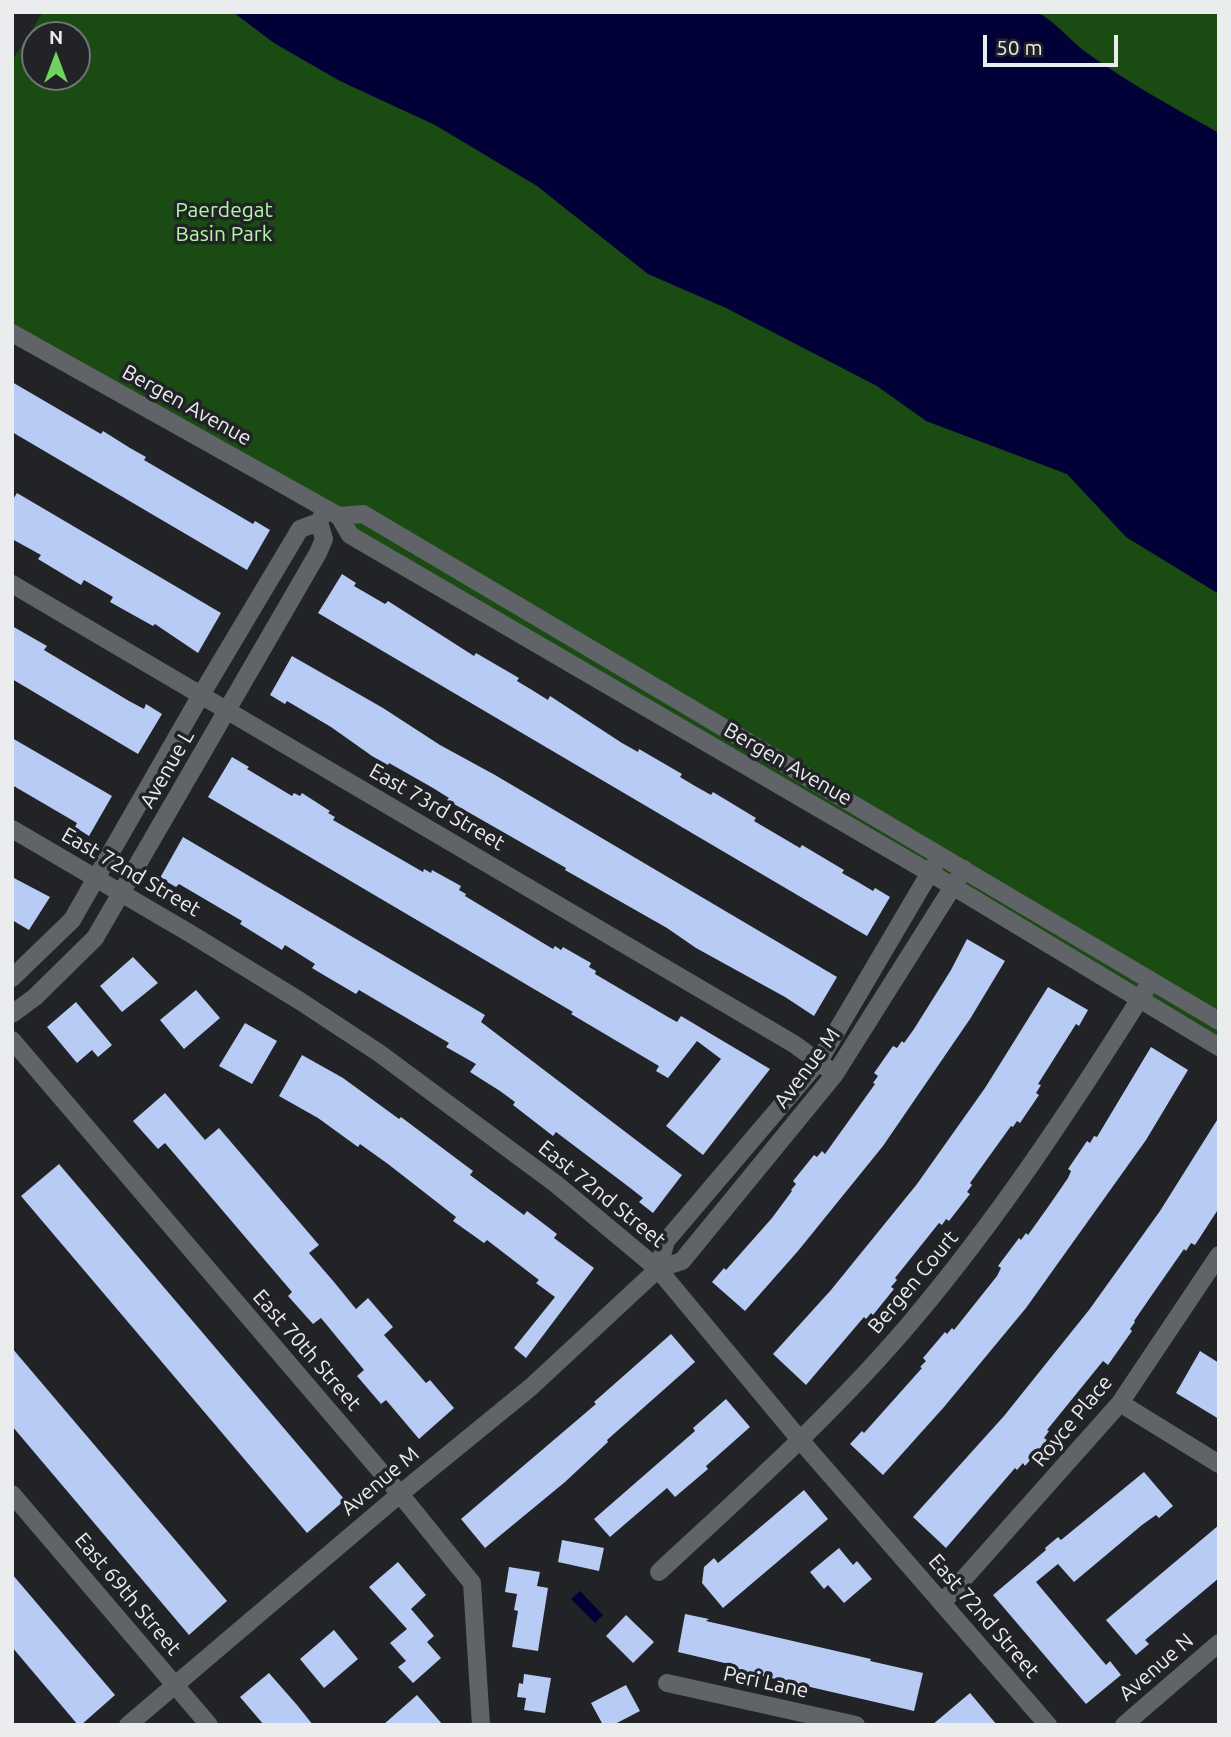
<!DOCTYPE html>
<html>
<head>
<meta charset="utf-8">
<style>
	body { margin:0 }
	#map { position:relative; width:1231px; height:1737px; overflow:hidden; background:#212327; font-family:Ubuntu,sans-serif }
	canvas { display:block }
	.frame { position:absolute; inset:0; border:14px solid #eaecee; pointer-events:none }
	.north { position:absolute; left:21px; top:21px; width:70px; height:70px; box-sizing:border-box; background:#212327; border:2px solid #717377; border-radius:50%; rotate:0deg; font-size:19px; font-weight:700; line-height:28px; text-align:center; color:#eaecee }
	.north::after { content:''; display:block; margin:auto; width:24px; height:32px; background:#70d35f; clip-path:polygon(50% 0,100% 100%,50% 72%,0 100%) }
	.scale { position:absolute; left:983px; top:35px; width:135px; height:32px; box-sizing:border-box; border:4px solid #eaecee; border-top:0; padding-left:9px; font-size:21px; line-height:24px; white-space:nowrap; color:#eaecee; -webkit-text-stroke:5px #212327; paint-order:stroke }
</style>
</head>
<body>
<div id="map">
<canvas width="1231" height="1737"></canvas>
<div class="frame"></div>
<div class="north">N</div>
<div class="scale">50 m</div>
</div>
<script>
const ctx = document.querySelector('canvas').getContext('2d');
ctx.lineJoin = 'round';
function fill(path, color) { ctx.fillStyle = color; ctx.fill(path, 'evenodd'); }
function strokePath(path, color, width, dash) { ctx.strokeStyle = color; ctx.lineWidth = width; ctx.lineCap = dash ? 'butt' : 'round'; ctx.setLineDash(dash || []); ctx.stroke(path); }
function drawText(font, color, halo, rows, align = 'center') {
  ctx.font = font + ' Ubuntu,sans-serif'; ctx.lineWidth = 7; ctx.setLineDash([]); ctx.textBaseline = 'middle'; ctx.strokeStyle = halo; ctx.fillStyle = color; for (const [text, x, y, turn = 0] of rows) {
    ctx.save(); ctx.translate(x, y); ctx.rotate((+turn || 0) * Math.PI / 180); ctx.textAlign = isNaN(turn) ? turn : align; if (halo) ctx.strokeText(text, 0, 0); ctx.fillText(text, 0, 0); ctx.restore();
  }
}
fill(new Path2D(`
	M43 12H275L1023 457 1067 474 1088 496 1219 574V1044L12 336V61ZM35 35H77V77H35Z
	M982 12H1219V153Z`), '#1a4b12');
fill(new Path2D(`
	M233 12H1036C1057 22 1069 40 1087 53 1129 83 1174 108 1219 133V594L1126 537 1067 474 926 421 877 386 726 308 648 274 537 186 435 125 340 81 274 43Z
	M580 1591 603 1615 595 1623 571 1599Z`), '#010138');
fill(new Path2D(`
	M12 382 101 434 103 431 130 448 146 457 144 460 253 524 255 521 270 530 247 570 12 432Z
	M17 493 221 613 198 653 155 624 153 626 110 602 113 597 84 580 81 585 38 559 41 555 12 539V501Z
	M342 574 356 583 354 586 385 604 388 601 474 656 476 653 519 678 517 681 532 690 548 700 550 696 622 743 638 752 639 749 682 774 680 777 695 786 711 795 713 792 756 818 754 821 800 848 802 845 844 870 842 873 858 882 873 891 875 888 890 897 867 936 318 613Z
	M12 626 47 646 44 650 129 701 144 709 146 704 162 714 138 754 12 679Z
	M292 656 383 708 440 745 495 775 837 977 814 1016 785 997 696 948 667 928 565 870 566 868 447 800 449 798 433 788 389 763 388 765 372 756 331 727 287 701 285 704 270 695Z
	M12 738 112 796 89 836 75 827 77 823 12 785Z
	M232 757 249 767 247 769 292 796 294 793 300 796 302 793 330 811 328 813 335 817 333 820 423 872 424 869 431 873 432 870 461 886 459 890 466 894 465 896 553 949 555 946 561 950 563 947 591 963 589 967 596 971 595 974 668 1017 677 1022 681 1016 770 1069 703 1155 666 1126 721 1059 697 1041 668 1078 656 1071 659 1066 571 1014 573 1012 208 797Z
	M183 837 485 1015 481 1022 682 1175 653 1213 639 1202 643 1198 629 1187 556 1132 553 1136 513 1105 515 1102 500 1091 470 1072 476 1064 446 1047 449 1043 359 990 356 994 327 977 312 968 315 964 285 945 282 950 240 924 242 921 179 884 176 887 160 878Z
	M12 877 50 897 29 930 12 920Z
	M967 939 1005 961 970 1019 883 1146 798 1251 745 1311 712 1282 724 1268 726 1270 772 1218 792 1191 791 1190 796 1184 793 1181 814 1155 817 1157 822 1151 825 1154 875 1084 873 1083 878 1076 874 1073 893 1046 897 1048 902 1041 904 1043 914 1029 951 970Z
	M133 957 158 983 122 1012 100 986Z
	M1048 987 1088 1010 1079 1026 1076 1024 1038 1084 1041 1085 1036 1093 1039 1095 1020 1123 1017 1121 1013 1127 1011 1126 970 1183 972 1185 967 1192 970 1194 949 1221 946 1219 942 1225 939 1223 895 1278 897 1280 891 1287 894 1289 873 1315 871 1313 866 1319 864 1317 806 1385 773 1354 831 1290 917 1184 985 1088Z
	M196 990 220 1018 184 1049 160 1020Z
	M76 1002 112 1045 98 1057 92 1050 77 1063 47 1027Z
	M245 1023 277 1041 252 1084 219 1066Z
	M1151 1047 1188 1070 1146 1140 1026 1308 944 1407 883 1475 850 1444 862 1431 864 1433 922 1368 920 1367 926 1361 923 1358 945 1332 947 1334 952 1328 954 1330 997 1276 1001 1268 998 1266 1019 1238 1021 1240 1026 1233 1028 1235 1048 1207 1068 1178 1071 1171 1068 1169 1087 1141 1090 1143 1094 1136 1097 1137Z
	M302 1055 343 1078 399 1119 401 1117 473 1171 470 1175 524 1215 527 1211 557 1234 554 1238 594 1268 526 1358 514 1348 555 1297 536 1283 539 1280 487 1240 484 1243 453 1221 456 1217 388 1164 360 1144 358 1147 318 1118 279 1096Z
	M165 1093 205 1140 219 1128 319 1245 309 1253 334 1282 356 1309 368 1298 393 1327 384 1335 426 1383 430 1380 454 1408 419 1439 386 1400 381 1404 357 1376 364 1370 321 1318 313 1324 288 1296 292 1292 165 1143 158 1149 133 1121Z
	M1219 1117V1208L1195 1245 1191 1243 1186 1251 1184 1249 1154 1292 1134 1321 1135 1322 1130 1329 1132 1331 1108 1365 1103 1361 1047 1430 1049 1431 1044 1438 1047 1440 1025 1466 1023 1463 1017 1470 1015 1468 946 1548 913 1517 1004 1416 1089 1310 1160 1211Z
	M59 1164 345 1500 307 1533 21 1196Z
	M671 1334 695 1362 607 1440 608 1442 565 1482 485 1548 461 1519 596 1404 594 1402Z
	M12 1348 227 1601 189 1635 12 1426Z
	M1200 1351 1219 1363V1419L1176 1393Z
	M726 1399 750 1427 706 1466 708 1469 675 1497 667 1488 610 1537 594 1519 695 1431 693 1428Z
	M1144 1472 1173 1506 1159 1518 1156 1515 1142 1525 1074 1582 1058 1564 1036 1582 1106 1665 1110 1661 1121 1675 1086 1704 993 1595 1046 1550 1045 1548 1058 1537 1061 1540Z
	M804 1490 828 1519 723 1608 702 1583 704 1567 714 1558 718 1563Z
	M1219 1525V1578L1145 1640 1149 1644 1136 1655 1106 1620Z
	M562 1540 604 1548 599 1571 558 1562Z
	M839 1548 853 1565 857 1561 872 1579 844 1603 828 1585 824 1589 810 1572Z
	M398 1562 426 1595 411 1609 434 1636 427 1642 441 1658 413 1683 398 1667 406 1661 390 1643 407 1629 369 1587Z
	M509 1567 540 1572 537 1586 548 1588 538 1651 512 1647 518 1611 514 1610 517 1594 505 1592Z
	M12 1574 115 1695 81 1725H78L12 1647Z
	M685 1614 709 1619 706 1621 871 1659 870 1661 923 1673 914 1711 728 1668 729 1664 678 1652Z
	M626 1615 654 1642 633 1663 606 1636Z
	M334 1630 358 1659 324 1688 300 1659Z
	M269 1673 297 1705 313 1725H264L240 1697Z
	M524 1674 551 1678 545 1713 524 1710 526 1698 517 1697 519 1683 523 1684Z
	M626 1685 640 1711 613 1725H603L591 1703Z
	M970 1693 997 1725H932Z
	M417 1695 443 1725H383Z`), '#b8cbf4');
strokePath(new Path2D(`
	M12 333 339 516 350 535 954 887 1219 1047
	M339 516 363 514 1219 1021
	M12 584 794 1044 835 1074
	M12 829 191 934 300 1001 379 1053 556 1184 658 1269 801 1441 1048 1725
	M12 978 72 920 201 695 300 529 319 522 324 512
	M12 1014 35 997 95 938 318 553 324 539 319 522
	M12 1040 400 1494 472 1583 481 1725
	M658 1269 666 1241 819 1061 935 864
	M1120 1403 1219 1464
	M12 1494 209 1725
	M659 1572C746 1491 834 1413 911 1322 999 1218 1073 1105 1146 989
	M943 1602 1120 1403 1219 1255
	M667 1683 856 1725
	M128 1725 400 1494 531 1387 658 1269 682 1261 835 1074 964 869
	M1124 1725 1219 1643`), '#606367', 18);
drawText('21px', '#b1faa5', '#212327', [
	["Paerdegat",224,210],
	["Basin Park",224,234]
]);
drawText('21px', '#eaecee', '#212327', [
	["Bergen Avenue",187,405,29],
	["Bergen Avenue",788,764,30],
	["Avenue L",167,769,-60],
	["East 73rd Street",437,807,30],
	["East 72nd Street",131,872,30],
	["Avenue M",807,1068,-53],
	["East 72nd Street",602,1194,39],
	["Bergen Court",913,1282,-50],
	["East 70th Street",307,1350,49],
	["Royce Place",1072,1421,-50],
	["Avenue M",380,1481,-40],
	["East 69th Street",128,1594,50],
	["East 72nd Street",984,1616,49],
	["Avenue N",1156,1667,-41],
	["Peri Lane",766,1682,12]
]);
</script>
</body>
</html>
